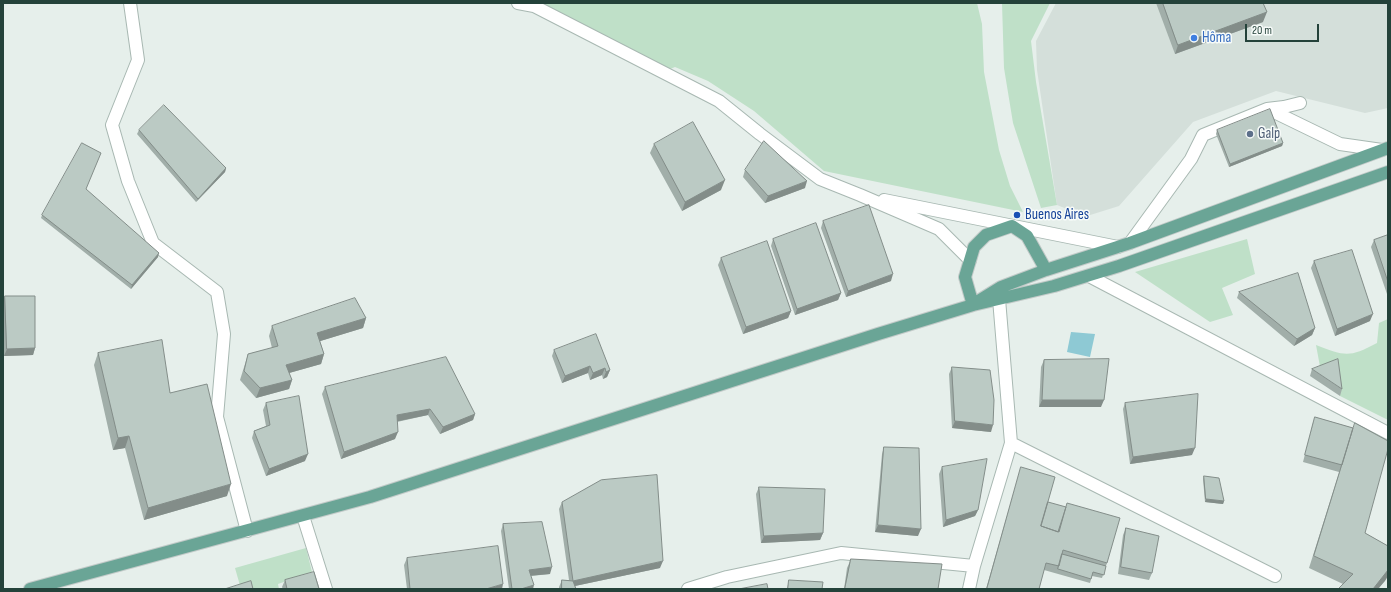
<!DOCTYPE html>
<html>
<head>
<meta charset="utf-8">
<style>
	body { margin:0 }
	#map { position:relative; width:1391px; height:592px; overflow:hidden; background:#e6efeb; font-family:"Sofia Sans Condensed",sans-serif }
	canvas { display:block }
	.frame { position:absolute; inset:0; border:4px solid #24423a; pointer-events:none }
	.scale { position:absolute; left:1245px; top:24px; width:74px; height:18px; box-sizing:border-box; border:2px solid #24423a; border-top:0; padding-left:5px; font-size:12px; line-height:14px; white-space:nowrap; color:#24423a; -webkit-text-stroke:3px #f7fbf9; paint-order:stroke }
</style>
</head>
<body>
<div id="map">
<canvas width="1391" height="592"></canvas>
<div class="frame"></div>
<div class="scale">20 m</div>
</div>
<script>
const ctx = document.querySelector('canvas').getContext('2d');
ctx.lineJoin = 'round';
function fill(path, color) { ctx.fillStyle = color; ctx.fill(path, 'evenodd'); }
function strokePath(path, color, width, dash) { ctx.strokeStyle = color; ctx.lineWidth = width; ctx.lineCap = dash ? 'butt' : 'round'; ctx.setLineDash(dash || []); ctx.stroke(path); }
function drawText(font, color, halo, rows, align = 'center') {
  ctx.font = font + ' "Sofia Sans Condensed",sans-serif'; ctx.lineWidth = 3; ctx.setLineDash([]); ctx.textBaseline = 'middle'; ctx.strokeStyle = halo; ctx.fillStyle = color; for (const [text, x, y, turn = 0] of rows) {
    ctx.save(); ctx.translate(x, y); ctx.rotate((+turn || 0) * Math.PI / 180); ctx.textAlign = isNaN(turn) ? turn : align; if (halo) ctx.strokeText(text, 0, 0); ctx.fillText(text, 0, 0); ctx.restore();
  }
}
fill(new Path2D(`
	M1056 3H1388V108L1365 113 1276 91 1193 122 1119 206 1087 216 1072 211 1057 205 1037 70 1036 41Z`), '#d4dfda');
fill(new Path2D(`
	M520 3H977L982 24 984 72 999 150 1010 186 1023 212 824 171 754 111 708 81 675 67 663 72Z
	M1002 3H1050L1031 41 1036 82 1057 205 1041 208 1013 123 1004 68Z
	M1247 239 1255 274 1222 288 1233 315 1210 322 1135 272Z
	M1388 319V420L1340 396 1335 366 1321 372 1316 345C1345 356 1349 358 1377 343L1379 323Z
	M306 548 312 572 278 584 279 589H241L235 568Z`), '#bfe0c8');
fill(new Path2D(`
	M1071 332 1095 334 1090 357 1067 352Z`), '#8ec9d4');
const minor = new Path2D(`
	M130 3 138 60 112 125 128 181 153 243 217 292 224 334 217 417 247 531
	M518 3 534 6 719 101 760 134 820 179 860 195 939 229 970 260
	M1268 109 1340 144 1382 150
	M884 200 1118 247
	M1130 243 1191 159 1203 135 1267 109 1284 107 1300 103
	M1089 276 1388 433
	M1011 443 1275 576
	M303 516 326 589
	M688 589 727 577 841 553 974 566
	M969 589 974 566 1011 443 999 299`);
const major = new Path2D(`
	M980 300 1001 287 1046 270 1130 243 1388 148
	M973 305 965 277 974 247 986 235 1012 226 1027 236 1046 270
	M30 589 370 497 878 334 973 305 1054 286 1119 266 1388 172`);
strokePath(minor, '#a8b8b2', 14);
strokePath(major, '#c2cac8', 14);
strokePath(minor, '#fff', 12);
strokePath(major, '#6aa596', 12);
fill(new Path2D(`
	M1156 3H1263V22L1175 54Z
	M139 130 226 168 225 172 196 202 137 134Z
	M1217 130 1283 143 1282 146 1229 167 1216 134Z
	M654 144 721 190 682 211 650 153Z
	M745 170 805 188 765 203 743 177Z
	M86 190 158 257 131 289 41 218 42 215Z
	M823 221 891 281 846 297 821 228Z
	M1388 235V297L1371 247 1374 240Z
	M773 239 841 293 838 300 795 315 771 246Z
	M721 258 791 311 788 318 743 334 718 265Z
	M1314 261 1370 321 1335 336 1311 268Z
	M1239 292 1315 328 1312 335 1294 346 1237 298Z
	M5 296 35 348 33 355 4 356 3 302Z
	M366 318 363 328 320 341 324 354 321 364 289 373 292 380 289 389 256 398 240 380 245 364 248 354 272 348 269 336 272 326Z
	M554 350 610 370 607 377 603 379 602 375 590 380 588 373 562 383 552 356Z
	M98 353 170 393 227 496 144 520 125 448 113 450 94 365Z
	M1044 360 1101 407H1039L1041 367Z
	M952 367 991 432 952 428 949 374Z
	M1312 369 1342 389 1340 396 1310 376Z
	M325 387 475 414 473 420 440 434 428 415 397 422 395 439 341 459 322 394Z
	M266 403 305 461 266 476 252 438 254 431 266 426 263 410Z
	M1125 403 1192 455 1130 464 1123 409Z
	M1315 417 1353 428 1365 533 1388 546V576L1378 589H1338L1343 584 1309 568 1340 470 1339 472 1303 462 1313 423Z
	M884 447 918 536 875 532 882 454Z
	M942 467 978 510 975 516 943 527 939 474Z
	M1021 467 1048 502 1107 563 1102 578 1092 576 1090 583 1044 570 1039 589H986L1019 474Z
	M1204 476 1224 501 1223 504 1205 502 1203 479Z
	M759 487 823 533 820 540 761 543 756 494Z
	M562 502 660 568 575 586 576 589H559V587L562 580H569L559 509Z
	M503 524 550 574 531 576 533 589H509L501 531Z
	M1126 528 1152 573 1149 580 1118 574 1123 535Z
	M407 558 502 589H407L404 565Z
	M851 559 938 589H844L847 568Z
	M285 580 319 589H283L282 587Z
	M789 580 822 589H787Z`), '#a1aea9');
fill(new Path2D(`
	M1267 12 1263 22 1175 54 1178 45Z
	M1283 143 1282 146 1229 167 1230 164Z
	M226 168 225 172 196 202 198 199Z
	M725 180 721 190 682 211 685 202Z
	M807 181 805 188 765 203 768 196Z
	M159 253 158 257 131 289 132 285Z
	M893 274 891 281 846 297 848 291Z
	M841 293 838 300 795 315 797 309Z
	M791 311 788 318 743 334 746 327Z
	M1373 314 1370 321 1335 336 1337 329Z
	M366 318 363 328 314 343 317 333Z
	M1315 328 1312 335 1294 346 1297 339Z
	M35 348 33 355 4 356 7 349Z
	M324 354 321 364 282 375 286 365Z
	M590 366 588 373 562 383 565 376Z
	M605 368 602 375 590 380 593 373Z
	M610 370 607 377 603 379 606 372Z
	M292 380 289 389 256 398 260 388Z
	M1042 400H1104L1101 407H1039Z
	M430 409 428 415 394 422 397 415Z
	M475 414 473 420 440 434 443 427Z
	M955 421 993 425 991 432 952 428Z
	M398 432 395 439 341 459 344 452Z
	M129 436 125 448 113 450 118 438Z
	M1195 448 1192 455 1130 464 1133 457Z
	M308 454 305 461 266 476 269 469Z
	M231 484 227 496 144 520 148 508Z
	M1206 499 1224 501 1223 504 1205 502Z
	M978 510 975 516 943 527 946 520Z
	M878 525 921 529 918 536 875 532Z
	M823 533 820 540 761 543 764 536Z
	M663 561 660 568 570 587 573 581Z
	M552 567 550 574 527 576 529 570Z
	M1388 570V576L1385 581 1378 589H1373Z
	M503 584 502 589H486Z
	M534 585 533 589H521Z`), '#838d89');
const building = new Path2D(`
	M1163 3H1263L1267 12 1178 45Z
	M164 105 226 168 198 199 139 130Z
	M1270 109 1283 143 1230 164 1217 130Z
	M693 122 725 180 685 202 654 144Z
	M764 141 807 181 768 196 745 170Z
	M82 143 101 153 86 189 159 253 132 285 42 215Z
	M869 205 893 274 848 291 823 221Z
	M816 223 841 293 797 309 773 239Z
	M1388 235V282L1374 240Z
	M767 241 791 311 746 327 721 258Z
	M1352 250 1373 314 1337 329 1314 261Z
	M1298 273 1315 328 1297 339 1239 292Z
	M5 296H35V348L7 349Z
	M355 298 366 318 317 333 324 354 286 365 292 380 260 388 244 371 248 354 278 346 272 326Z
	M596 334 610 370 606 372 605 368 593 373 590 366 565 376 554 350Z
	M162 340 170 393 207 384 231 484 148 508 129 436 118 438 98 353Z
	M446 357 475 414 443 427 430 409 397 415 398 432 344 452 325 387Z
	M1109 359 1104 400H1042L1044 360Z
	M1338 359 1342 389 1312 369Z
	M952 367 990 370 994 400 993 425 955 421Z
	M1198 394 1195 448 1133 457 1125 403Z
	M299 396 308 454 269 469 254 431 270 425 266 403Z
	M1315 417 1353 428 1342 465 1305 455Z
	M1355 423 1388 441V449L1365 533 1388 546V570L1373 589H1338L1353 574 1314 556Z
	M884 447 919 448 921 529 878 525Z
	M987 459 978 510 946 520 942 467Z
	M1021 467 1055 477 1041 526 1059 532 1067 503 1120 518 1107 563 1063 550 1059 566 1046 563 1039 589H987Z
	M657 475 663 561 573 581 562 502 601 480Z
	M1204 476 1219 478 1224 501 1206 499Z
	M759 487 825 489 823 533 764 536Z
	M1048 502 1066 507 1058 532 1041 526Z
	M542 522 552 567 529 570 534 585 521 589H512L503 524Z
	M1126 528 1159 536 1152 573 1121 567Z
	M498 546 503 584 486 589H410L407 558Z
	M1062 554 1106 566 1104 575 1093 572 1091 579 1058 569Z
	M851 559 942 564 938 589H845Z
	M314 572 319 589H287L285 580Z
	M562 580 573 581 576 589H562Z
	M789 580 823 582 822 589H788Z
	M251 581 253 589H225Z
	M767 584 768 589H739Z`);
fill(building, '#bbcac4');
strokePath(building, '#838d89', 1);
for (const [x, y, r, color] of [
	[1194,38,4,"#3f7fe0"],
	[1250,134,4,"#5c6f8a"],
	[1017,215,4,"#1a4fb4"]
]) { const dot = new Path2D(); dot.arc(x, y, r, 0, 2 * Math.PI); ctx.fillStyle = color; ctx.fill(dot); strokePath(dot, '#f7fbf9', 1.5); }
drawText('15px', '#366cbe', '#f7fbf9', [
	["Hôma",1202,38]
], 'left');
drawText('15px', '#4e5e75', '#f7fbf9', [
	["Galp",1258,134]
], 'left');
drawText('15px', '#164399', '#f7fbf9', [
	["Buenos Aires",1025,215]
], 'left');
</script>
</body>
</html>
